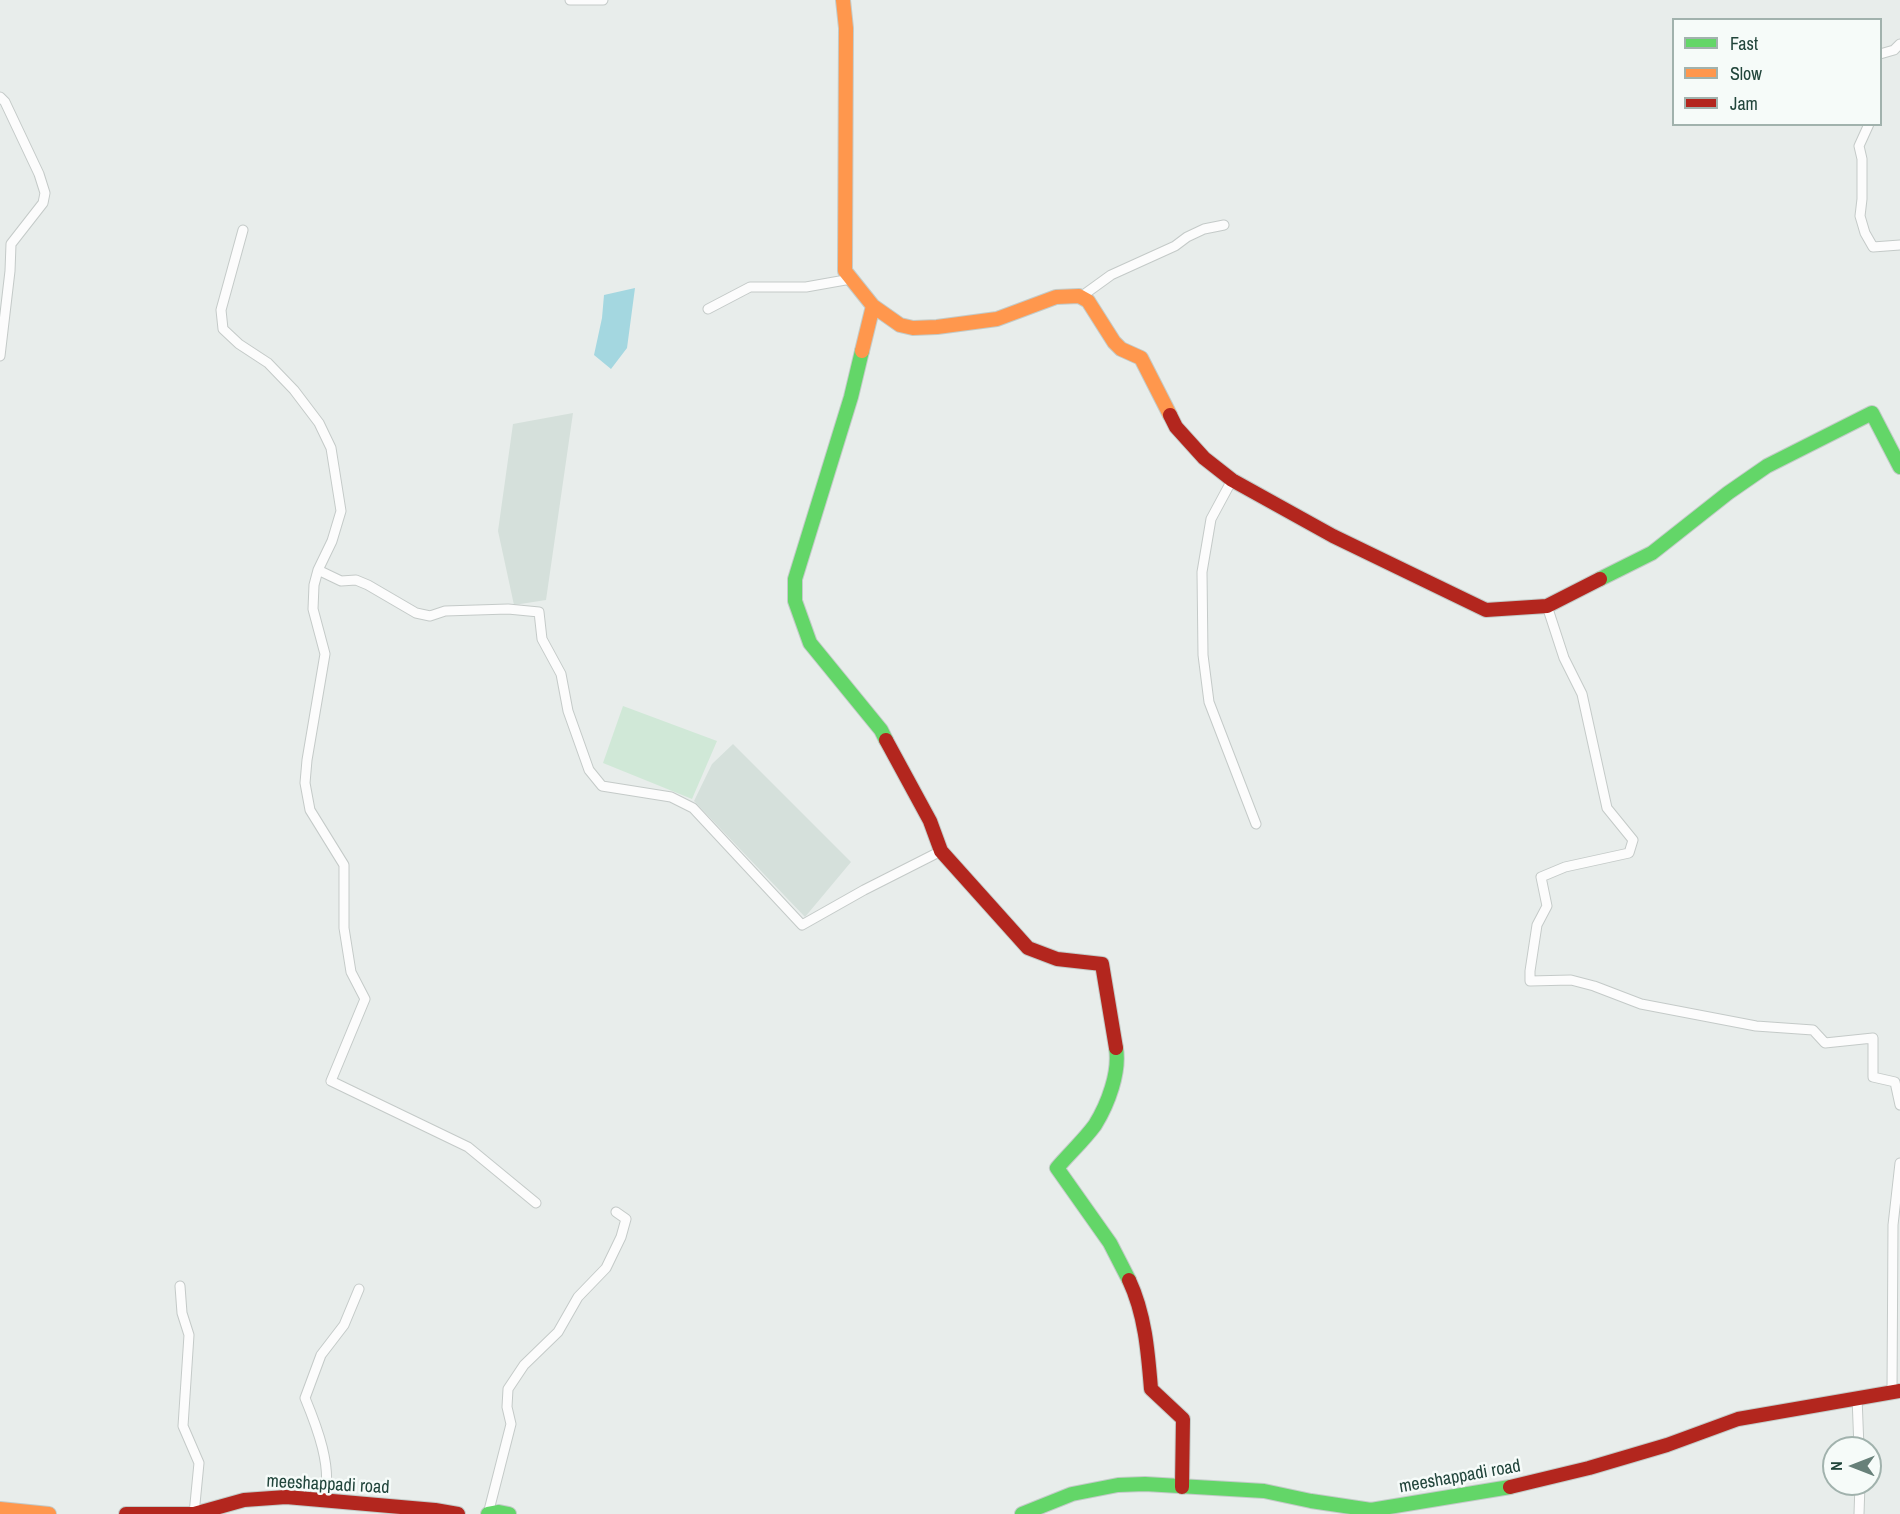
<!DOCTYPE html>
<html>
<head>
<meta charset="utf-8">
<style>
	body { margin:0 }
	#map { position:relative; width:1900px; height:1514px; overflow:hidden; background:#e8edeb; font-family:"Archivo Narrow",sans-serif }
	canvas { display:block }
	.legend { position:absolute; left:1672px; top:18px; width:210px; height:108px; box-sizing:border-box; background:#f6fbf9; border:2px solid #a1b2ad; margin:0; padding:8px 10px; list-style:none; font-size:18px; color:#21453b }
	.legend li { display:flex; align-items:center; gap:12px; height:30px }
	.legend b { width:30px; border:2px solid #a1b2ad }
	.north { position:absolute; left:1822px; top:1436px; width:60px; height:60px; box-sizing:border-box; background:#f6fbf9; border:2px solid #a1b2ad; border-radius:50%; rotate:270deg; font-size:16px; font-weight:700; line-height:24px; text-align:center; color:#21453b }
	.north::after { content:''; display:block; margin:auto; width:21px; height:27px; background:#678079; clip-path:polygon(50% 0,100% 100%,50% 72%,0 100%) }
</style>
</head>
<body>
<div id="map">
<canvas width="1900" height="1514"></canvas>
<ul class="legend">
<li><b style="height:8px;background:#63d668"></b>Fast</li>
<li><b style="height:8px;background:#ff974d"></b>Slow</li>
<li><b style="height:8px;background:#b3261e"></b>Jam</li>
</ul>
<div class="north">N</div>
</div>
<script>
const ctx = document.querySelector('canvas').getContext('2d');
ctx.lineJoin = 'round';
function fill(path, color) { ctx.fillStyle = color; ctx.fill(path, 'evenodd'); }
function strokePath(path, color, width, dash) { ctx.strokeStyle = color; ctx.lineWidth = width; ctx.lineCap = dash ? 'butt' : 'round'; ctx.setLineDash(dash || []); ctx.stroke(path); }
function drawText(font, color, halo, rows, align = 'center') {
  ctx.font = font + ' "Archivo Narrow",sans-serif'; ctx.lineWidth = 5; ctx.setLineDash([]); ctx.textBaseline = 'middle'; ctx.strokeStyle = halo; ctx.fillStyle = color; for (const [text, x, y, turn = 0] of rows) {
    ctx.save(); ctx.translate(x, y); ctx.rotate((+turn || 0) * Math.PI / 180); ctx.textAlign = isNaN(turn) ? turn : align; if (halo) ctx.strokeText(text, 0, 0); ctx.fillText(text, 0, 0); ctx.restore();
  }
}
fill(new Path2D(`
	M573 413 546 600 514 605 498 531 513 424Z
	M733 744 851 862 805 917 694 801 712 764Z`), '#d5e0db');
fill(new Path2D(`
	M623 706 717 741 692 799 603 763Z`), '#d0e8d7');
fill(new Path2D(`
	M635 288 627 348 611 369 594 355 602 318 604 295Z`), '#a4d7e0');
const street = new Path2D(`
	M570 0H603
	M1880 54 1894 50 1900 44
	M0 97 5 102 39 174 45 193 43 203 11 244 10 271 0 356
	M1869 124 1859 146 1862 159V199L1860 216 1865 233 1873 247 1900 245
	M243 230 221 310 223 329 239 344 268 363 294 390 319 423 331 448 341 511 332 541 318 570 314 585 313 609 325 654 307 760 305 783 310 810 344 865V928L351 972 365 999 331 1081 468 1147 536 1203
	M1082 296 1111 275 1175 246 1187 237 1204 229 1224 225
	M708 309 750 287H806L851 279
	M1232 480 1211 519 1202 572 1203 655 1209 702 1256 824
	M318 570 341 581 356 580 368 585 416 613 430 616 445 611 508 609 539 612 542 639 561 674 568 711 589 770 602 786 671 797 693 808 802 925 864 890 941 851
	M1547 606 1564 658 1582 694 1607 808 1633 840 1629 853 1565 867 1541 877 1547 906 1537 925 1530 971V981L1571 980 1594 986 1641 1004 1756 1026 1813 1030 1825 1043 1873 1038V1077L1895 1082 1900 1105
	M180 1286 182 1313 189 1335 183 1426 199 1463 194 1514
	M1892 1391 1893 1225 1900 1163
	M1857 1397 1859 1448
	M324 1499C333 1468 317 1427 305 1398L321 1355 344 1325 359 1289
	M488 1514 511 1424 507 1407 508 1389 524 1365 558 1332 578 1297 606 1268 621 1237 626 1219 616 1212
	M1859 1514 1860 1484`);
const fast = new Path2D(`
	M862 351 851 397 795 579V601L810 643 881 730 886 740
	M1600 579 1652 553 1728 493 1767 466 1872 413 1900 467
	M1116 1048C1120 1072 1108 1104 1095 1125 1084 1140 1069 1154 1057 1168L1110 1243 1129 1280
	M488 1514 499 1512 509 1514
	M1022 1514 1072 1494 1118 1485 1145 1484 1264 1491 1311 1501 1371 1510 1510 1487`);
const slow = new Path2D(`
	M843 0 846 28 845 271 873 306 862 351
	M873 306 900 325 913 328 937 327 997 319 1056 297 1079 296 1088 301 1114 342 1121 349 1141 358 1170 415
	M0 1509 49 1514`);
const jam = new Path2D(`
	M1170 415 1176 427 1204 458 1232 480 1333 536 1486 610 1547 606 1600 579
	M886 740 930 821 941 851 1028 948 1057 959 1102 964 1116 1048
	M1129 1280C1145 1314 1148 1352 1151 1389L1183 1419 1182 1487
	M1510 1487 1589 1468 1667 1445 1738 1419 1900 1391
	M126 1514H194L244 1500 286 1497 435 1510 458 1514`);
strokePath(street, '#c4cac8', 11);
strokePath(fast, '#c3cbc8', 16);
strokePath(slow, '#c3cbc8', 16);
strokePath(jam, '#c3cbc8', 16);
strokePath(street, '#fcfcfc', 9);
strokePath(fast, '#63d668', 14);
strokePath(slow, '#ff974d', 14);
strokePath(jam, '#b3261e', 14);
drawText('18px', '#21453b', '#f6fbf9', [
	["meeshappadi road",1460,1477,-10],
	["meeshappadi road",328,1485,3]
]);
</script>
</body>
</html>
